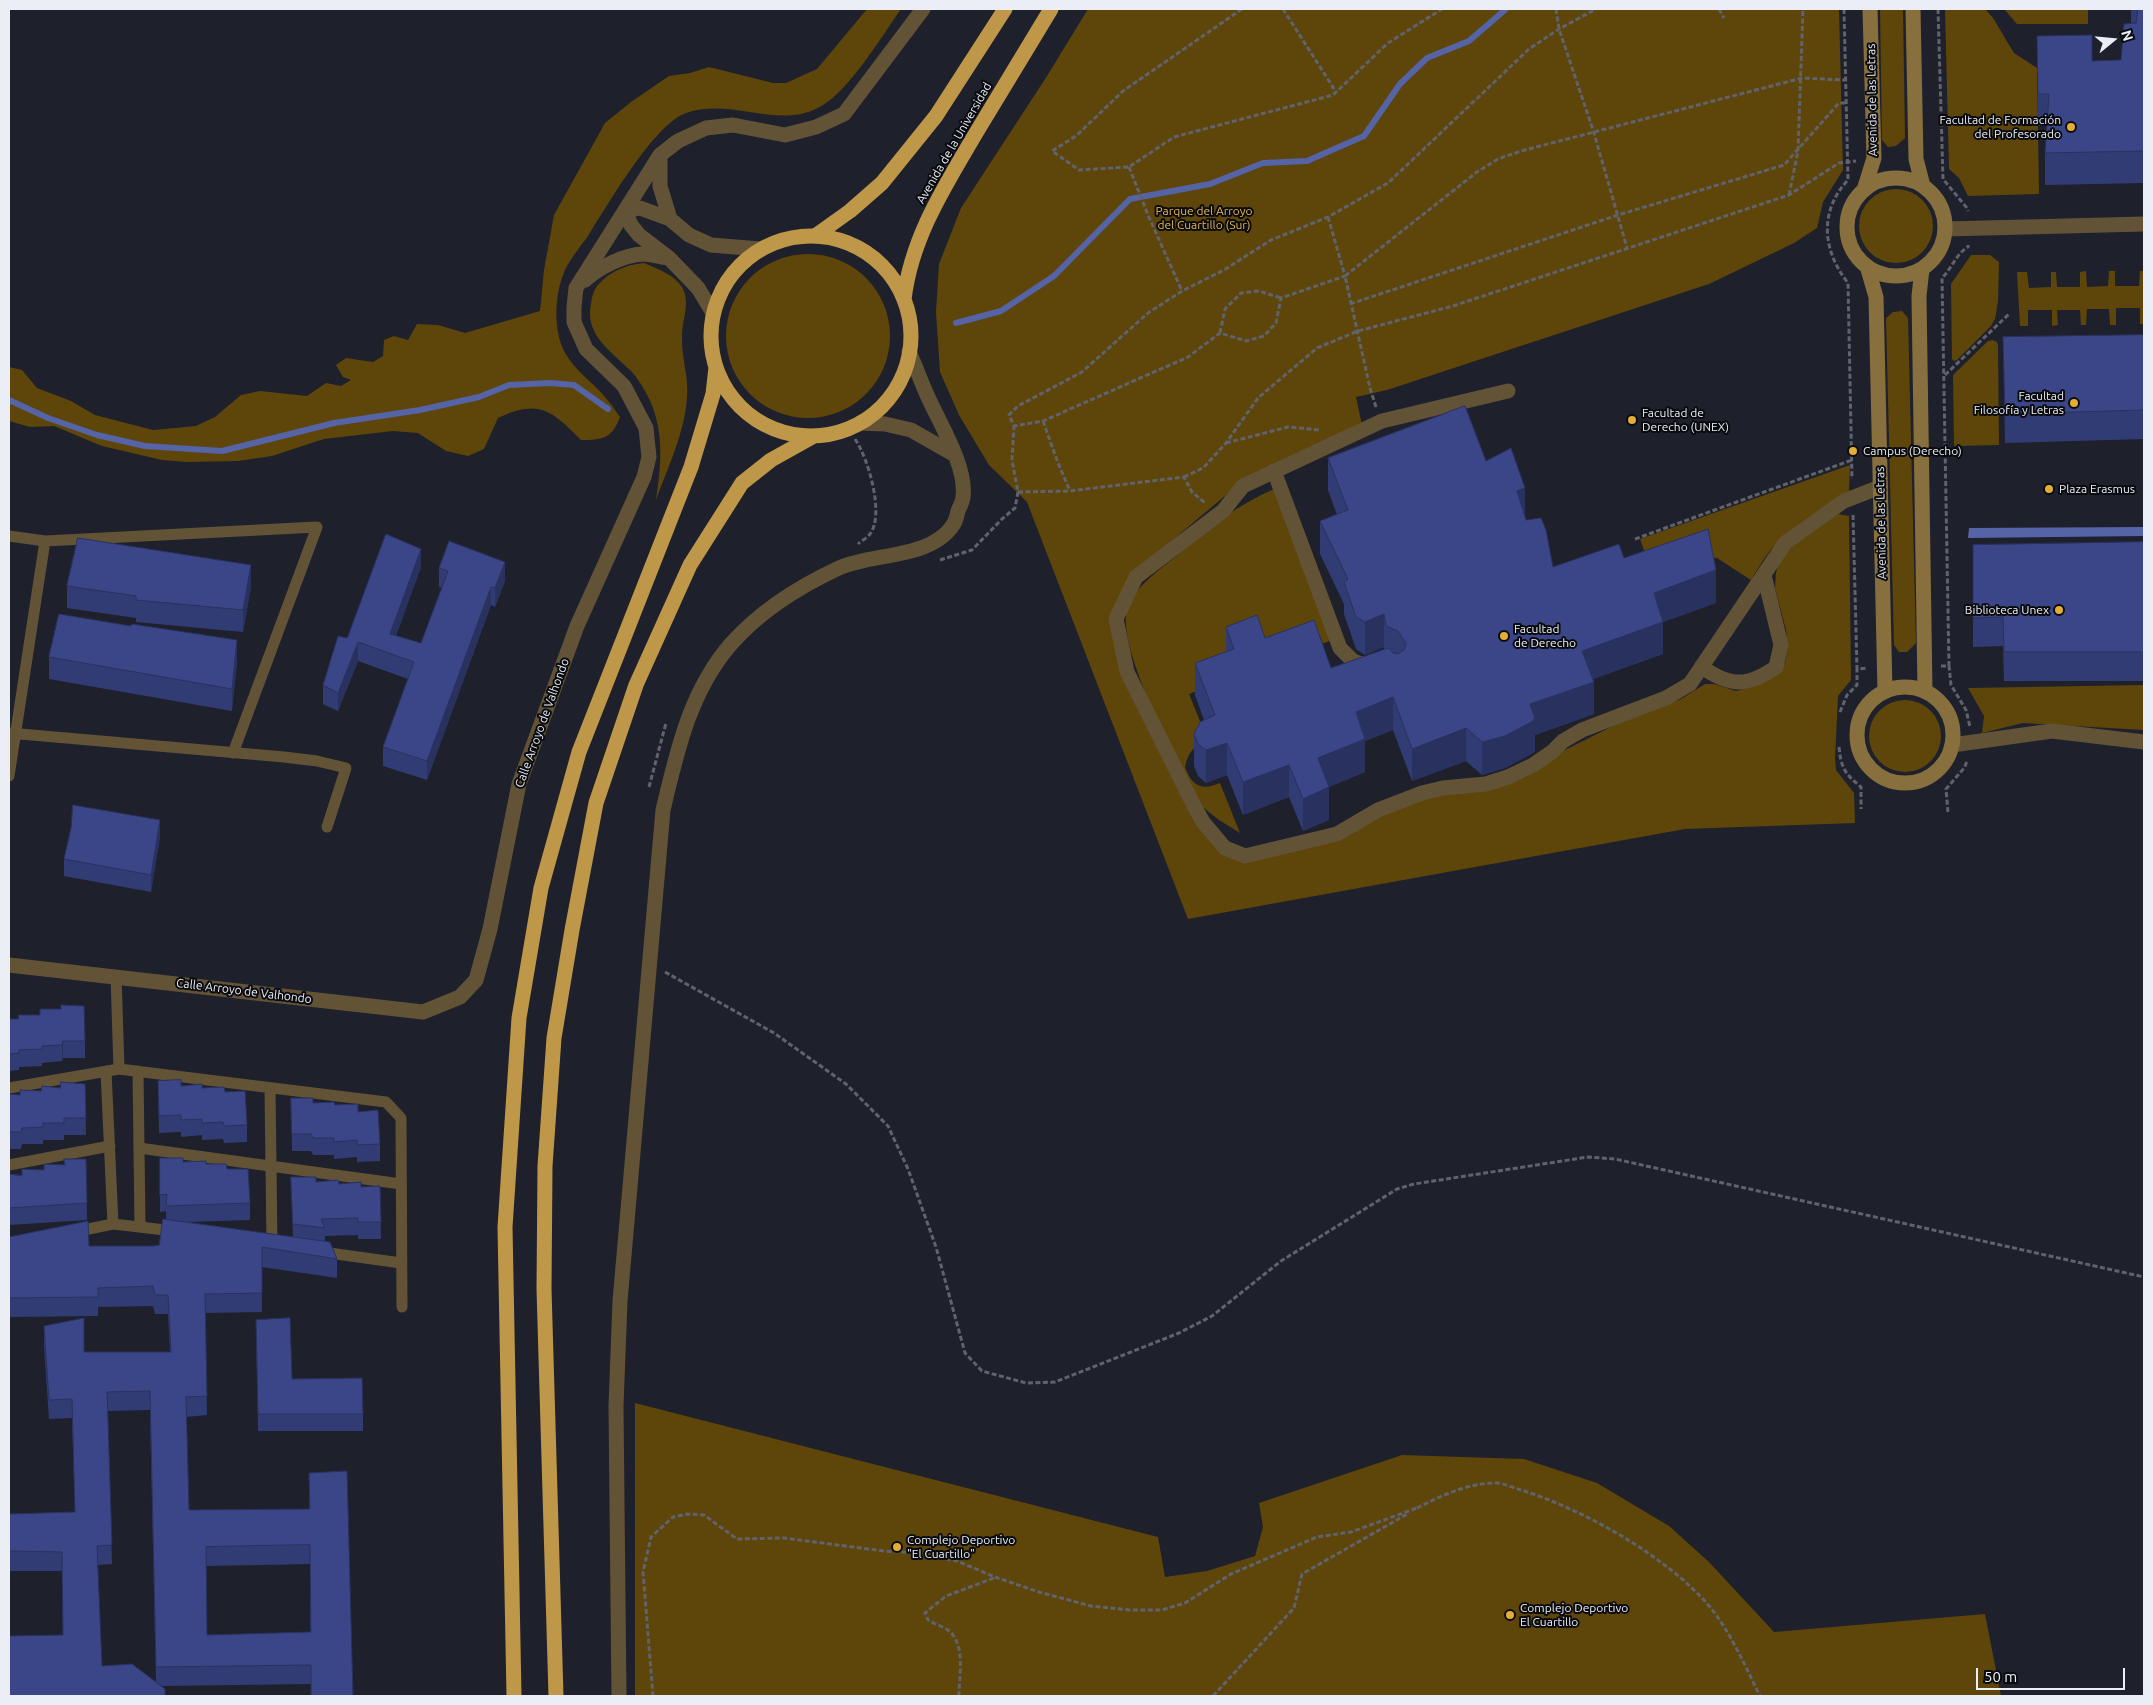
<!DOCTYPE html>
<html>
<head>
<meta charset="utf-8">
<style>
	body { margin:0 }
	#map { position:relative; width:2153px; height:1705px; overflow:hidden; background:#1e212c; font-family:Ubuntu,sans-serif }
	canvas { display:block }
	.frame { position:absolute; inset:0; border:10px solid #eceef6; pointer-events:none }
	.north { position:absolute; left:2088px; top:15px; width:50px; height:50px; -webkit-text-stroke:4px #090b0f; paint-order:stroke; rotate:73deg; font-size:14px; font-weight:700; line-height:20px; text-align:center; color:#eceef6 }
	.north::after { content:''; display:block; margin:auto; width:18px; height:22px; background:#eceef6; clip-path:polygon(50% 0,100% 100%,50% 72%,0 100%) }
	.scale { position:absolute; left:1976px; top:1668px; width:149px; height:22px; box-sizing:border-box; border:2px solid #eceef6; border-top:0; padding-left:6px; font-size:15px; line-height:18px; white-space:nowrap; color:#eceef6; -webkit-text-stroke:4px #090b0f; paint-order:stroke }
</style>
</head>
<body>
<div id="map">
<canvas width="2153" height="1705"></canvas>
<div class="frame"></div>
<div class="north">N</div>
<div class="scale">50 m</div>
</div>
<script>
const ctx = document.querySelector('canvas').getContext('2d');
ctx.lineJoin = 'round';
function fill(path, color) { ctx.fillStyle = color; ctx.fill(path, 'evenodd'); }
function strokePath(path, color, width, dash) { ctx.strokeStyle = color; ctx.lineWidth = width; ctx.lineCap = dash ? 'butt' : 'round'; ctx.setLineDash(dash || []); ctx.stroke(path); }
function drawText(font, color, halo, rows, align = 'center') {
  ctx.font = font + ' Ubuntu,sans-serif'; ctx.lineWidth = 4; ctx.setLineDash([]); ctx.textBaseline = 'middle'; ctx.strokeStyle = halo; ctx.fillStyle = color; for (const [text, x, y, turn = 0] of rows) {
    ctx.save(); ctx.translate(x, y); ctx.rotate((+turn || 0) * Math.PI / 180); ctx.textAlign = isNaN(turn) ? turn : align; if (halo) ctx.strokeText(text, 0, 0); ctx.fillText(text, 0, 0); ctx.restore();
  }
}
fill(new Path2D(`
	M867 9H901C882 36 850 89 823 105 780 132 734 97 686 113 654 124 607 206 588 236 580 247 571 258 565 270 556 290 554 316 559 337 566 367 592 379 609 402 613 406 616 412 620 417 612 439 602 440 581 440 551 410 539 399 498 418L484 449 468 456 446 451 418 433 393 431 324 439 272 456 238 461 187 462 162 460 102 446 54 426 30 427 9 421V367L22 370 37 388 71 401 95 415 153 430 196 426 215 417 241 395 260 391 307 396 326 383 341 386 351 380 343 377 336 365 346 358 373 362 383 356 384 340 394 336 408 340 417 324 438 325 465 333 540 311 544 270 554 215 605 123 631 102 669 76 690 73 709 67 773 83H786L817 69Z
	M1088 9H1839L1843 170 1823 202 1817 228 1794 243 1709 284 1387 390 1356 397 1362 425 1245 479 1131 575 1110 624 1214 836 1259 856 1376 811 1537 764 1615 725 1681 699 1705 684H1714L1736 691 1752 687 1775 674 1785 663 1788 648 1786 630 1775 588 1776 573 1779 562 1793 545 1838 514 1849 516 1851 680 1838 696 1835 759 1836 770 1854 793 1855 823 1685 829 1188 919 1027 502 989 465 959 415 940 372 936 312 939 264 961 208 1047 76Z
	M1880 9H1903L1905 138 1896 146 1888 147 1882 140Z
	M1945 9H1985L1993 18 2014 53 2037 68 2039 194 1968 196 1959 178 1949 169Z
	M2004 9H2088V24H2017Z
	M1859 226a37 37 0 1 1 74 0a37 37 0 1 1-74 0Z
	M726 336a82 82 0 1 1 164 0a82 82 0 1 1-164 0Z
	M1971 255H1990L1999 262 1998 301 1995 319 1991 326 1957 360 1954 361 1952 359 1951 284Z
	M644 263C658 269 673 274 682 287 691 303 682 320 682 336 681 356 689 377 687 397 685 432 668 467 656 500 661 467 664 437 652 405 647 394 640 381 632 372 613 353 584 335 591 304 592 297 593 292 597 286 610 271 625 265 644 263Z
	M2086 271 2087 287 2108 286 2109 271H2115V286H2139L2140 271H2144V324H2140V308H2116V325H2110L2109 309H2087L2086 325H2081L2080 310H2057L2058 325 2052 326V310H2028V326H2020L2017 272H2027L2029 288 2051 287V272H2056L2057 287H2080V272Z
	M1902 311 1908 318 1916 643 1907 652H1899L1894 645 1886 318 1893 312Z
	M1993 340 1997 342 1998 346 1999 445 1954 446 1953 375 1988 341Z
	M1850 465 1849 491C1828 507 1803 519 1783 537 1769 549 1760 565 1751 580L1717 558 1708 557 1651 569 1640 539Z
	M1274 489 1332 640 1189 694 1208 741C1194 745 1188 752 1185 767 1192 786 1201 791 1220 783L1240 833 1219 820 1200 805C1181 766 1113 646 1128 607 1137 584 1161 569 1180 553 1212 526 1235 506 1274 489Z
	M2144 685V730L2023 723 1982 733 1984 716 1968 688Z
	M1869 736a36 36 0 1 1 72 0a36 36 0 1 1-72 0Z
	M635 1403 1158 1537 1165 1577 1207 1571 1255 1556 1263 1527 1259 1503 1402 1455 1524 1459 1597 1483 1669 1526 1709 1562 1774 1632 1985 1614 2001 1696H635Z`), '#5e450a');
fill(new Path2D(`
	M2144 527V536L1968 538 1969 528Z`), '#5563a7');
strokePath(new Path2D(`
	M956 323 1001 311 1054 276 1130 199 1210 184 1263 163 1307 161 1364 136 1400 84 1427 58 1469 41 1506 9
	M9 400 48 418 97 435 145 446 222 451 334 423 420 410 479 397 509 385 550 383 574 385 608 409`), '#5563a7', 6);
strokePath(new Path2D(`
	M1242 9 1123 91 1076 136 1052 151 1079 170 1129 167 1174 137 1333 95 1388 43 1442 9
	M1283 9 1336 92
	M1556 9 1559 29 1594 133 1627 248
	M1719 9 1724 18
	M1844 9 1848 180C1819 211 1822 250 1848 283L1852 479
	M1938 9 1943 179 1967 208 1968 211
	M1129 167 1148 215 1182 291
	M1789 195 1798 151 1803 9
	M1328 217 1345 276 1281 298 1276 323 1264 336 1246 341 1220 333 1188 357 1043 421 1014 426 1009 415 1018 406 1082 372 1148 313 1182 291 1224 270 1271 240 1328 217 1388 183 1529 49 1559 29 1596 9
	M1350 304 1618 215 1784 165 1839 103H1846
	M1220 333 1225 309 1241 293 1259 291 1281 298
	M1945 375 2010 313
	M1376 407 1370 388 1345 276 1477 172 1498 159 1521 151 1802 78 1845 80
	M1043 421 1058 463 1070 491
	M855 439C868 458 885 514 870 534 867 538 861 541 858 544
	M1226 443 1288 427 1320 430
	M1184 477 1203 468 1226 443 1258 398 1317 348 1358 331 1453 306 1789 195 1839 163 1856 161
	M1018 492 1070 491 1184 477 1192 492 1205 503
	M1853 515 1857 669 1867 668
	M1635 539 1852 460
	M940 560 972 550 1002 519 1015 508 1018 492 1012 460 1014 426
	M1941 666H1949L1951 685 1966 710 1970 727
	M1949 666 1942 278C1952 268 1956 254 1968 247V245
	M1840 712 1847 695 1857 685V669
	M1839 747C1841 768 1845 774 1861 787V809
	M649 787 666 723
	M1948 812 1946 789 1965 767 1967 760
	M665 972 774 1033 846 1084 888 1126 908 1169 936 1247 965 1353 982 1371 1026 1383 1055 1382 1179 1333 1212 1316 1281 1261 1397 1189 1414 1184 1588 1157 1615 1159 2144 1277
	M1417 1508C1441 1496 1467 1483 1496 1483 1504 1483 1513 1488 1521 1490 1583 1509 1668 1557 1710 1607 1731 1633 1745 1666 1760 1696
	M653 1696 643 1572 651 1537 673 1517 687 1514 704 1515 737 1539 784 1538 884 1551 918 1553 957 1561 995 1577 1039 1592 1091 1606 1129 1610H1162L1185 1603 1231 1574 1317 1537 1351 1532 1417 1508
	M959 1696C959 1676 966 1645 949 1631 943 1626 934 1624 928 1620L925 1613 946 1596 994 1578
	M1213 1696 1294 1608 1302 1574 1409 1513`), '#60626c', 3, [5, 2.5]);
strokePath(new Path2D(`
	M9 536 45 541 317 527 233 753
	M9 733 284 757 317 761 346 768 327 827
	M9 776 45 541
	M116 976 119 1069
	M106 1071 113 1224
	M138 1071 140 1226
	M9 1088 119 1069 386 1102 401 1118 402 1307
	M270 1088 272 1245
	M139 1148 401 1184
	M9 1165 110 1146
	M74 1232 113 1224 174 1231
	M322 1252 401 1263`), '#635336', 11);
strokePath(new Path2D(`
	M660 155V186L670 219
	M625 211 640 208 670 219 689 235 711 245 760 249
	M625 211 631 225 639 235 669 258 698 288 713 313
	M1945 229 2144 224
	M585 280C600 267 623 255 643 254 651 254 660 257 668 258
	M1508 391 1382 421 1243 486 1223 511 1136 577 1116 619 1127 672 1194 806 1203 822 1225 848 1245 856 1337 834 1378 810 1422 793 1443 788 1486 784 1508 777 1533 765 1552 752 1563 741 1582 730 1666 698 1690 684 1785 543 1844 501 1880 487
	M860 423 885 424 911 430 955 455
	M1274 471 1340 648 1353 661 1371 667
	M1702 667C1730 687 1748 687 1776 667L1781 645 1764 575
	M1952 745 2052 731 2144 742
	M9 965 423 1012 460 997 476 980 490 929 519 784 577 626 644 477 649 457 646 428 624 386 586 349 574 322V307L576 288 660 155 678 141 706 128 733 125 785 135 816 127 844 114 923 9
	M619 1696 616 1406 620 1301 663 810C677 751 690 691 731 644 761 610 798 587 839 568 872 553 931 559 953 525 956 521 957 515 958 511 960 506 963 501 963 497 967 467 940 424 928 397 921 382 916 367 909 352`), '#635336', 15);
strokePath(new Path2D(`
	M1913 9 1916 159 1923 186
	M1847 227a49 49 0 1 1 98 0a49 49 0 1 1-98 0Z
	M1864 190 1874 158 1870 9
	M1867 266 1876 297 1885 691
	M1922 269 1919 296 1925 691
	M1857 735a48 48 0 1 1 96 0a48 48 0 1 1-96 0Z`), '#886f3e', 15);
strokePath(new Path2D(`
	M815 236 850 211 882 183 936 116 1005 9
	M711 336a100 100 0 1 1 200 0a100 100 0 1 1-200 0Z
	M904 300C911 238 945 186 976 133 1001 92 1026 50 1051 9
	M514 1696 505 1227 519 1018 541 888 579 752 691 467 713 394 716 367
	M556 1696 544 1289 545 1166 554 1038 572 930 596 803 636 685 690 565 742 483 771 460 814 436`), '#bf9748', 15);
fill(new Path2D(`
	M2131 9H2144V183L2045 185V153L2047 126H2038L2037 36 2092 61 2121 60 2131 23Z
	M2144 335V439L2005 443 2003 337Z
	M1328 458 1486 461 1525 516 1526 520 1553 567 1624 558 1716 603 1663 622V654L1593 679 1594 714 1535 735V751L1533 753 1505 768 1482 775 1466 761 1412 781 1393 730 1365 741V772L1329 787V820L1303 831 1289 797 1243 815 1227 775 1206 783 1198 776 1194 766V734L1204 720 1195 695V663L1226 652V627L1265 638 1331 668 1384 650V647L1365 655 1356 649 1344 614V604L1320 554V521L1337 515 1328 490Z
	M2144 542V681H2004L2003 646 1973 647V545Z
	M421 567 396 636 421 643 442 588 439 587V568L505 581 495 607 491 605 427 780 383 766V747L408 679 358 661 338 711 323 704V685L347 638Z
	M67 586 251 587 243 632 136 622V618L67 608Z
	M49 657 237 662 232 711 49 679Z
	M71 828 160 837 151 892 64 876V859Z
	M18 1015 85 1041V1058H63L62 1061 42 1063V1066L19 1067V1070L9 1071V1019H18Z
	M158 1081 181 1086 225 1092 247 1125V1142L224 1143 223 1139 202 1140V1135L181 1137V1132L159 1133Z
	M85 1084 86 1135H64V1140H43V1144H22L21 1149H9V1094L20 1095Z
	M291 1098 313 1103 335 1105 358 1112 380 1144V1161L357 1162V1157L334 1159V1155H313L311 1151H292Z
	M160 1158H183V1162L206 1161V1164H226L227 1169H248L250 1203V1220L186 1222 293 1237 291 1177H316V1182L338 1180 339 1184 361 1182V1187L380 1186 381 1239H358V1235L325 1236V1241L330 1242 337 1259V1278L262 1267V1312L205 1313 207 1415 186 1417 189 1510 309 1509V1473L347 1471 353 1696H311V1684L161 1686 165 1689V1696H9V1636L63 1635 62 1571H9V1514L75 1512 72 1418 49 1419 44 1346V1326L84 1318V1352H170L168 1314H155L153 1306 98 1307V1316L9 1317V1237L88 1221 89 1246H154L159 1245 163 1219H166V1211L160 1212ZM150 1410 156 1682 132 1664 102 1666 97 1565 112 1564 108 1411ZM310 1564V1632L207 1635 206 1566Z
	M64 1159H86L87 1220 9 1225V1174L22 1175 64 1165Z
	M256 1320 292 1379 363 1414V1431H258Z`), '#323c74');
fill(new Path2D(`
	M1525 488V521L1517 491Z
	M421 549V567L390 652V634Z
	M505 562V581L495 607V588Z
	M251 565V587L243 632V610Z
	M1716 570V603L1656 624 1663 622V654L1582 683V651L1654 593Z
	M491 587V605L427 780V761Z
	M1384 614V647L1365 655V622Z
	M237 640V662L232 711V689Z
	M358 642V661L338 711V693Z
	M1594 682V714L1535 735V751L1533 753 1505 768 1482 775V742L1530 704Z
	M1393 697V730L1365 741V772L1318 791V758L1356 712Z
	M1466 728V761L1412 781V749Z
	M1227 743V775L1206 783V750Z
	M1289 765V797L1243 815V782Z
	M1329 787V820L1303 831V799Z
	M160 820V837L151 892V875Z
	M63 1041V1058L62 1061V1045Z`), '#29315e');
const building = new Path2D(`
	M2138 9H2144V151L2045 153 2049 94H2038L2037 36 2092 35V61L2121 60 2124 24 2136 23Z
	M2144 335V410L2005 414 2003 337Z
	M1465 406 1486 461 1511 448 1525 488 1517 491 1526 520 1541 518 1546 530 1553 567 1619 544 1624 558 1708 529 1716 570 1654 593 1663 622 1582 651 1594 682 1530 704 1535 718 1533 721 1505 736 1482 742 1466 728 1412 749 1393 697 1356 712 1365 739 1318 758 1329 787 1303 799 1289 765 1243 782 1227 743 1206 750 1198 744 1194 734 1200 722 1215 715 1195 663 1234 649 1226 627 1257 615 1265 638 1314 620 1331 668 1388 648 1393 653 1398 654 1405 649 1406 643 1398 631 1386 626 1384 614 1365 622 1356 617 1344 582 1348 579 1320 521 1348 510 1328 458Z
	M386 534 421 549 390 634 421 643 448 571 439 568 449 541 505 562 495 588 491 587 427 761 383 747 414 662 358 642 338 693 323 685 338 636 347 638Z
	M78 538 251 565 243 610 136 600V596L67 586Z
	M2144 542V652H2004L2003 617 1973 618V545Z
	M59 614 131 626 132 624 237 640 232 689 49 657Z
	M73 805 160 820 151 875 64 859 71 828Z
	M61 1005 84 1006 85 1041H63L62 1045 42 1046V1049L19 1050V1053L9 1054V1019H19L18 1015H40V1009H61Z
	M181 1080V1086L202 1084V1088L224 1087 225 1092 245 1091 247 1125 224 1126 223 1122 202 1123V1119L181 1120V1115L159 1116 158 1081Z
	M61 1082 85 1084 86 1118H64V1123H43V1127L22 1128 21 1132H9V1094L20 1095V1090L41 1091 42 1086 60 1088Z
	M291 1098H313V1103L334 1102 335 1105 358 1104V1112L378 1110 380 1144 357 1145V1140L334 1142V1138H313L311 1134H292Z
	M160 1158H183V1162L206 1161V1164H226L227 1169H248L250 1203 166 1206 167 1194 160 1195Z
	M64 1159H86L87 1203 9 1208V1174L22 1176V1169L44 1170V1164L65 1165Z
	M291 1177H316V1182L338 1180 339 1184 361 1182V1187L380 1186 381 1222H358V1218L321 1219 325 1228 293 1224Z
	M163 1219 330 1242 337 1259 262 1247V1293L205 1294 207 1396 186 1397 189 1510 310 1509 309 1473 347 1471 353 1696H311V1665L156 1667 150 1391 107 1392 112 1545 97 1546 102 1666 132 1664 165 1689V1696H9V1636L63 1635 62 1552 9 1551V1514L75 1512 72 1399 49 1400 44 1326 84 1318V1352H171L168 1295H155L153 1286 98 1288V1297L9 1298V1237L88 1221 89 1246H154L159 1245ZM310 1545 311 1632 207 1635 206 1547Z
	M290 1318 292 1379 362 1378 363 1414H258L256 1320Z`);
fill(building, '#3a4687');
strokePath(building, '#29315e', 1);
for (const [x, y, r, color] of [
	[2071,127,5,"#e4ae35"],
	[2074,403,5,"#e4ae35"],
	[1632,420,5,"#e4ae35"],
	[1853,451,5,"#e4ae35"],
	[2049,489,5,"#e4ae35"],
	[2059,610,5,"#e4ae35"],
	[1504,636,5,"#e4ae35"],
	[897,1547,5,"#e4ae35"],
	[1510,1615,5,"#e4ae35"]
]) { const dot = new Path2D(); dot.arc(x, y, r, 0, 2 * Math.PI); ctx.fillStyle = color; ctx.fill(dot); strokePath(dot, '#090b0f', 2); }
drawText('12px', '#eceef6', '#090b0f', [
	["Avenida de las Letras",1872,100,-91],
	["Avenida de la Universidad",954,143,-60],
	["Avenida de las Letras",1881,523,-91],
	["Calle Arroyo de Valhondo",542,723,-70],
	["Calle Arroyo de Valhondo",244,991,7]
]);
drawText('12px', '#eceef6', '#090b0f', [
	["Facultad de Formación",2061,120,"right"],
	["del Profesorado",2061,134,"right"],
	["Facultad",2064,396,"right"],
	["Filosofía y Letras",2064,410,"right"],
	["Facultad de",1642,413],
	["Derecho (UNEX)",1642,427],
	["Campus (Derecho)",1863,451],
	["Plaza Erasmus",2059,489],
	["Biblioteca Unex",2049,610,"right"],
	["Facultad",1514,629],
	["de Derecho",1514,643],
	["Complejo Deportivo",907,1540],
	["\"El Cuartillo\"",907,1554],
	["Complejo Deportivo",1520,1608],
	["El Cuartillo",1520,1622]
], 'left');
drawText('12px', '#ecb84a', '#090b0f', [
	["Parque del Arroyo",1204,211],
	["del Cuartillo (Sur)",1204,225]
]);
</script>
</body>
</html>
